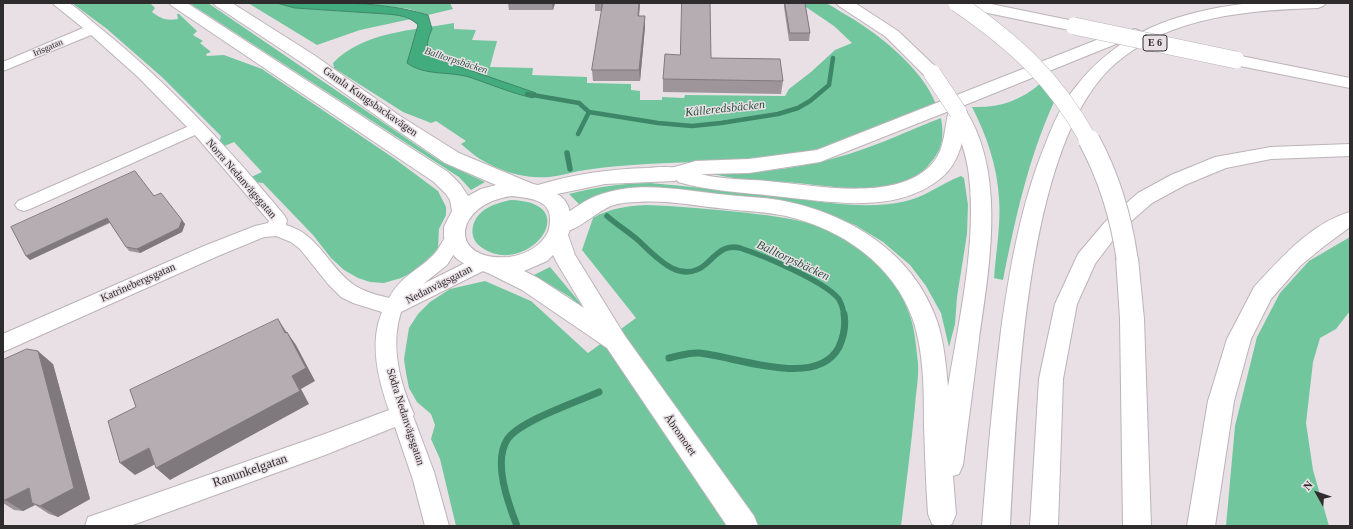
<!DOCTYPE html>
<html>
<head>
<meta charset="utf-8">
<style>
	body { margin:0 }
	#map { position:relative; width:1353px; height:529px; overflow:hidden; background:#e9e0e5; font-family:Georgia,serif }
	canvas { display:block }
	.frame { position:absolute; inset:0; border:4px solid #2f2c2e; pointer-events:none }
	.north { position:absolute; left:1297px; top:473px; width:40px; height:40px; -webkit-text-stroke:3px #e9e0e5; paint-order:stroke; rotate:310deg; font-size:11px; font-weight:700; line-height:16px; text-align:center; color:#2f2c2e }
	.north::after { content:''; display:block; margin:auto; width:14px; height:18px; background:#2f2c2e; clip-path:polygon(50% 0,100% 100%,50% 72%,0 100%) }
</style>
</head>
<body>
<div id="map">
<canvas width="1353" height="529"></canvas>
<div class="frame"></div>
<div class="north">N</div>
</div>
<script>
const ctx = document.querySelector('canvas').getContext('2d');
ctx.lineJoin = 'round';
function fill(path, color) { ctx.fillStyle = color; ctx.fill(path, 'evenodd'); }
function strokePath(path, color, width, dash) { ctx.strokeStyle = color; ctx.lineWidth = width; ctx.lineCap = dash ? 'butt' : 'round'; ctx.setLineDash(dash || []); ctx.stroke(path); }
function drawText(font, color, halo, rows, align = 'center') {
  ctx.font = font + ' Georgia,serif'; ctx.lineWidth = 3; ctx.setLineDash([]); ctx.textBaseline = 'middle'; ctx.strokeStyle = halo; ctx.fillStyle = color; for (const [text, x, y, turn = 0] of rows) {
    ctx.save(); ctx.translate(x, y); ctx.rotate((+turn || 0) * Math.PI / 180); ctx.textAlign = isNaN(turn) ? turn : align; if (halo) ctx.strokeText(text, 0, 0); ctx.fillText(text, 0, 0); ctx.restore();
  }
}
fill(new Path2D(`
	M72 3H150L155 8 152 12C161 19 167 21 178 19L177 14H179L197 31 193 35 203 41 200 43 211 52 206 54 207 56 224 55 262 69 395 159 438 191 446 207V215L439 229 438 248 433 257 421 268 401 278 384 283 370 282 358 278 344 270 331 258 313 235 263 183 253 182 249 178 262 172 234 142 222 147 219 145 221 136 163 78 107 29Z
	M189 3H208L425 151 440 161 485 182 471 190 459 177Z
	M248 3H277L295 8 386 14 400 15 411 19 360 30 317 45Z
	M331 3H450L453 9 428 15 409 9 378 5Z
	M800 3C807 3 817 1 824 3 830 4 836 9 841 12 875 31 921 66 936 104 884 126 832 151 775 157 728 163 681 161 633 165 615 166 597 168 579 171 569 173 559 176 549 177 525 179 501 172 480 159 474 155 467 149 461 144L466 141 436 121 431 123 403 112 337 70 334 68 333 63C362 32 414 30 454 23V29L476 30 472 40 497 41 490 67 533 68 532 75 587 77V83L631 84V90L640 91V100H662V97L684 98 685 95 785 96 789 89 811 72 835 50 852 43 834 26Z
	M1041 83 1054 102C1028 159 1015 220 1003 280L994 278C996 252 1001 224 999 198 997 166 987 136 972 107 999 108 1020 101 1041 83Z
	M941 118C944 135 943 148 932 161 902 201 841 187 797 183 770 181 740 181 713 174 759 173 805 168 849 154 881 144 910 130 941 118Z
	M961 176 964 178 968 205 967 234 957 297 955 324 949 347 941 313 926 286 910 265 883 242 855 225 821 212 686 192 580 209 578 203 569 194C597 187 622 183 650 183 693 187 735 191 778 196 818 201 862 210 902 202 924 198 940 184 961 176Z
	M511 200C588 202 526 280 481 247 474 242 471 235 473 226 477 209 496 203 511 200Z
	M646 205C677 206 708 209 739 212 764 215 790 217 814 225 854 239 895 272 909 313 915 328 916 347 918 363 919 377 916 392 915 406 911 446 906 486 901 526H456L440 459 431 439 435 425 431 414 417 402 409 388 406 373 404 359 409 328 418 314 430 302 450 289 485 281 531 301 588 353 636 318 582 250 593 218C610 208 627 206 646 205Z
	M1350 237V311L1336 329 1320 338 1313 362 1306 423 1313 470 1329 526H1226L1235 426 1257 337 1280 293 1309 261Z
	M550 267 592 317 570 297 534 275Z`), '#71c69e');
const water = new Path2D(`
	M277 3C327 3 379 0 428 15L432 29C428 37 427 44 427 52L443 61 536 93 533 98C511 93 490 84 469 77 448 71 425 76 407 63L418 25C409 16 399 15 386 14L295 8Z`);
fill(water, '#43ac7f');
strokePath(water, '#3d8667', 1);
strokePath(new Path2D(`
	M527 94 579 103 589 112
	M589 112 658 123 692 126 721 123 778 114 798 108 810 101 829 85 833 58
	M578 134 589 112`), '#3d8667', 4.5);
strokePath(new Path2D(`
	M567 153 570 169
	M607 216C617 225 629 232 639 241 656 257 681 286 706 264 717 254 724 244 740 248 764 256 822 280 838 298 842 303 843 309 844 315`), '#3d8667', 5.5);
strokePath(new Path2D(`
	M669 358C679 356 689 352 699 353 735 356 817 390 839 347 844 336 846 326 844 314
	M517 526C508 503 493 462 507 440 517 422 579 401 599 392`), '#3d8667', 7);
const minor = new Path2D(`
	M52 3C57 3 64 2 68 3 75 5 92 22 99 27 167 82 229 148 284 215L287 220 286 225C319 234 328 267 354 285 365 292 377 295 389 298 402 274 419 271 435 253 440 248 444 236 450 233 454 231 457 232 462 233L464 238 447 265 423 284 475 258 482 256 489 258 491 263 489 268 401 312C390 346 400 384 414 414L413 416 434 472 449 526H425L413 480 395 427 325 455 130 526H85L88 517 97 514 322 435 389 410C378 379 369 343 382 312L353 303 341 297 328 284 300 249 291 242 276 236 264 237 218 256 3 352V334L204 246 255 226 268 223 269 221 195 135 30 209 24 211 18 209 15 205 18 201 187 127 138 77 91 35 3 71V62L83 28Z`);
const secondary = new Path2D(`
	M169 3H187L448 172 460 184 468 196 481 189 496 185 445 163 388 124 302 63 216 6 213 3H232L314 55 400 116 459 153 533 184 538 185C574 174 610 169 647 168 659 167 670 166 681 169L684 174 681 179 674 181 605 184 557 194C571 201 574 222 568 235L575 255 625 336 754 516 758 526H727L607 348 522 290 488 273 466 265 457 259 450 251 444 237V227L452 211 450 200 446 194 434 182 172 6ZM512 196C528 198 551 199 550 220 550 226 549 232 545 237 537 249 522 255 509 257 447 262 453 204 512 196ZM553 255 557 263 584 308 538 278 524 271 547 261Z`);
const trunk = new Path2D(`
	M958 106 964 108C1007 172 989 268 979 339 974 381 968 423 963 465L959 474 953 476 956 514 952 524C945 527 939 527 932 524L928 514C926 485 925 455 924 426 924 391 924 353 913 320 894 265 842 229 786 216 767 212 746 211 726 209 697 206 667 200 638 202 629 202 619 203 611 206 593 213 573 237 555 231L551 226 555 221C568 213 581 202 596 196 638 179 685 191 728 195 745 197 762 197 779 200 849 213 913 252 937 321 944 342 946 365 948 387 959 320 977 243 969 176 967 154 958 132 949 112L952 108Z`);
const motorway = new Path2D(`
	M836 3H855L898 31 938 69 941 73 938 77 932 78 926 77 886 37 839 6Z
	M956 3H986L1074 21 1080 23 1082 26 1080 29 1074 31 964 8 959 6Z
	M1251 3H1326L1323 6 1318 8C1249 10 1171 16 1116 63 1023 142 1017 409 1010 526H982C987 461 993 395 1001 330 1010 267 1021 204 1045 145 1053 124 1063 101 1078 84 1091 67 1107 54 1125 41L1116 44 960 107 964 108 967 112C964 136 961 162 941 178 895 216 828 201 774 196 741 192 709 191 678 182L677 180 667 179 664 174 667 169 696 161 749 159 817 150 1104 37 1135 29 1142 32C1175 15 1214 7 1251 3ZM949 111C943 131 946 151 929 167 892 202 813 185 767 181 746 179 722 180 701 174L749 173 820 162Z
	M1236 55 1350 78V88L1230 64 1228 60 1230 56Z
	M1350 144V156L1271 159 1226 168 1185 185 1152 203 1119 232 1095 264 1077 304 1063 379 1058 526H1030L1039 379 1055 304 1078 254 1105 222 1138 193 1171 175 1215 157 1271 147Z
	M1350 212V227L1323 247 1300 266 1271 299 1251 339 1234 401 1215 526H1187L1208 401 1227 339 1251 293 1254 287C1281 258 1311 223 1350 212Z
	M1127 250 1135 252 1138 258 1144 319 1151 526H1123L1120 319 1116 258 1119 252Z`);
strokePath(minor, '#bcb3b8', 2);
strokePath(secondary, '#bcb3b8', 2);
strokePath(trunk, '#bcb3b8', 2);
strokePath(motorway, '#bcb3b8', 2);
fill(minor, '#fff');
fill(secondary, '#fff');
fill(trunk, '#fff');
fill(motorway, '#fff');
const motorwayBridgeFar1 = new Path2D(`
	M957 3C1015 43 1055 79 1089 141
	M1074 26 1236 60
	M932 73 958 112`);
const motorwayBridge = new Path2D(`
	M1089 140C1109 177 1121 217 1127 258`);
strokePath(motorwayBridgeFar1, '#bcb3b8', 18, []);
strokePath(motorwayBridge, '#bcb3b8', 23, []);
strokePath(motorwayBridgeFar1, '#fff', 17);
strokePath(motorwayBridge, '#fff', 21);
fill(new Path2D(`
	M508 3H555L553 10H509Z
	M595 3H640L639 16H645V27L640 81H593L592 70 602 11H595Z
	M784 3H805L810 33 809 41H789L784 7Z
	M711 58 783 81 781 94 663 92V79Z
	M154 196 182 220 185 224 182 232 140 253 129 251 110 223 30 260 26 256Z
	M3 360 53 364 90 499 58 517 49 514 35 505 23 511 14 510 3 503Z`), '#9d9599');
fill(new Path2D(`
	M552 3H555L553 10Z
	M639 3H640L638 27V16Z
	M645 16V27L640 81 639 70Z
	M107 218 110 222 30 260 26 256Z
	M182 220 185 224 182 232 140 253 137 249Z
	M278 319 287 333H285Z
	M287 332 296 345 315 381 301 389 309 404 170 480 156 468Z
	M38 351 53 364 90 499 58 517 40 506Z
	M149 448 163 460 135 475 120 463Z
	M29 488 32 503 35 505 23 511 5 500Z`), '#7f797d');
const building = new Path2D(`
	M603 3H639L638 16H645L639 70H592Z
	M682 3H710L711 58 780 59 783 81 663 79 665 54 680 55Z
	M785 3H805L810 33H790Z
	M135 171 154 196 161 193 182 220 179 228 137 249 126 247 107 218 26 256 11 227Z
	M278 319 285 333 287 332 306 368 292 376 300 391 156 468 149 448 120 463 108 421 136 407 130 390Z
	M27 349 38 351 74 488 40 506 32 503 29 488 5 500 3 499V360Z`);
fill(building, '#b6adb2');
strokePath(building, '#7f797d', 1);
drawText('9px', '#2f2c2e', '#e9e0e5', [
	["Irisgatan",48,48,-23]
]);
for (const [x, y, w] of [
	[1155,43,24]
]) { const box = new Path2D(); box.roundRect(x - w / 2, y - 8, w, 16, 3); ctx.fillStyle = '#e9e0e5'; ctx.fill(box); strokePath(box, '#2f2c2e', 1); }
drawText('bold 10px', '#2f2c2e', null, [
	["E 6",1155,43]
]);
drawText('italic 10px', '#26513d', '#e9e0e5', [
	["Balltorpsbäcken",456,61,18]
]);
drawText('11px', '#2f2c2e', '#e9e0e5', [
	["Gamla Kungsbackavägen",370,102,35],
	["Norra Nedanvägsgatan",241,179,49],
	["Katrinebergsgatan",138,283,-24],
	["Nedanvägsgatan",439,285,-27],
	["Södra Nedanvägsgatan",405,417,72],
	["Åbromotet",680,435,55]
]);
drawText('italic 12px', '#26513d', '#e9e0e5', [
	["Kålleredsbäcken",725,109,-6],
	["Balltorpsbäcken",793,261,25]
]);
drawText('13px', '#2f2c2e', '#e9e0e5', [
	["Ranunkelgatan",250,471,-19]
]);
</script>
</body>
</html>
